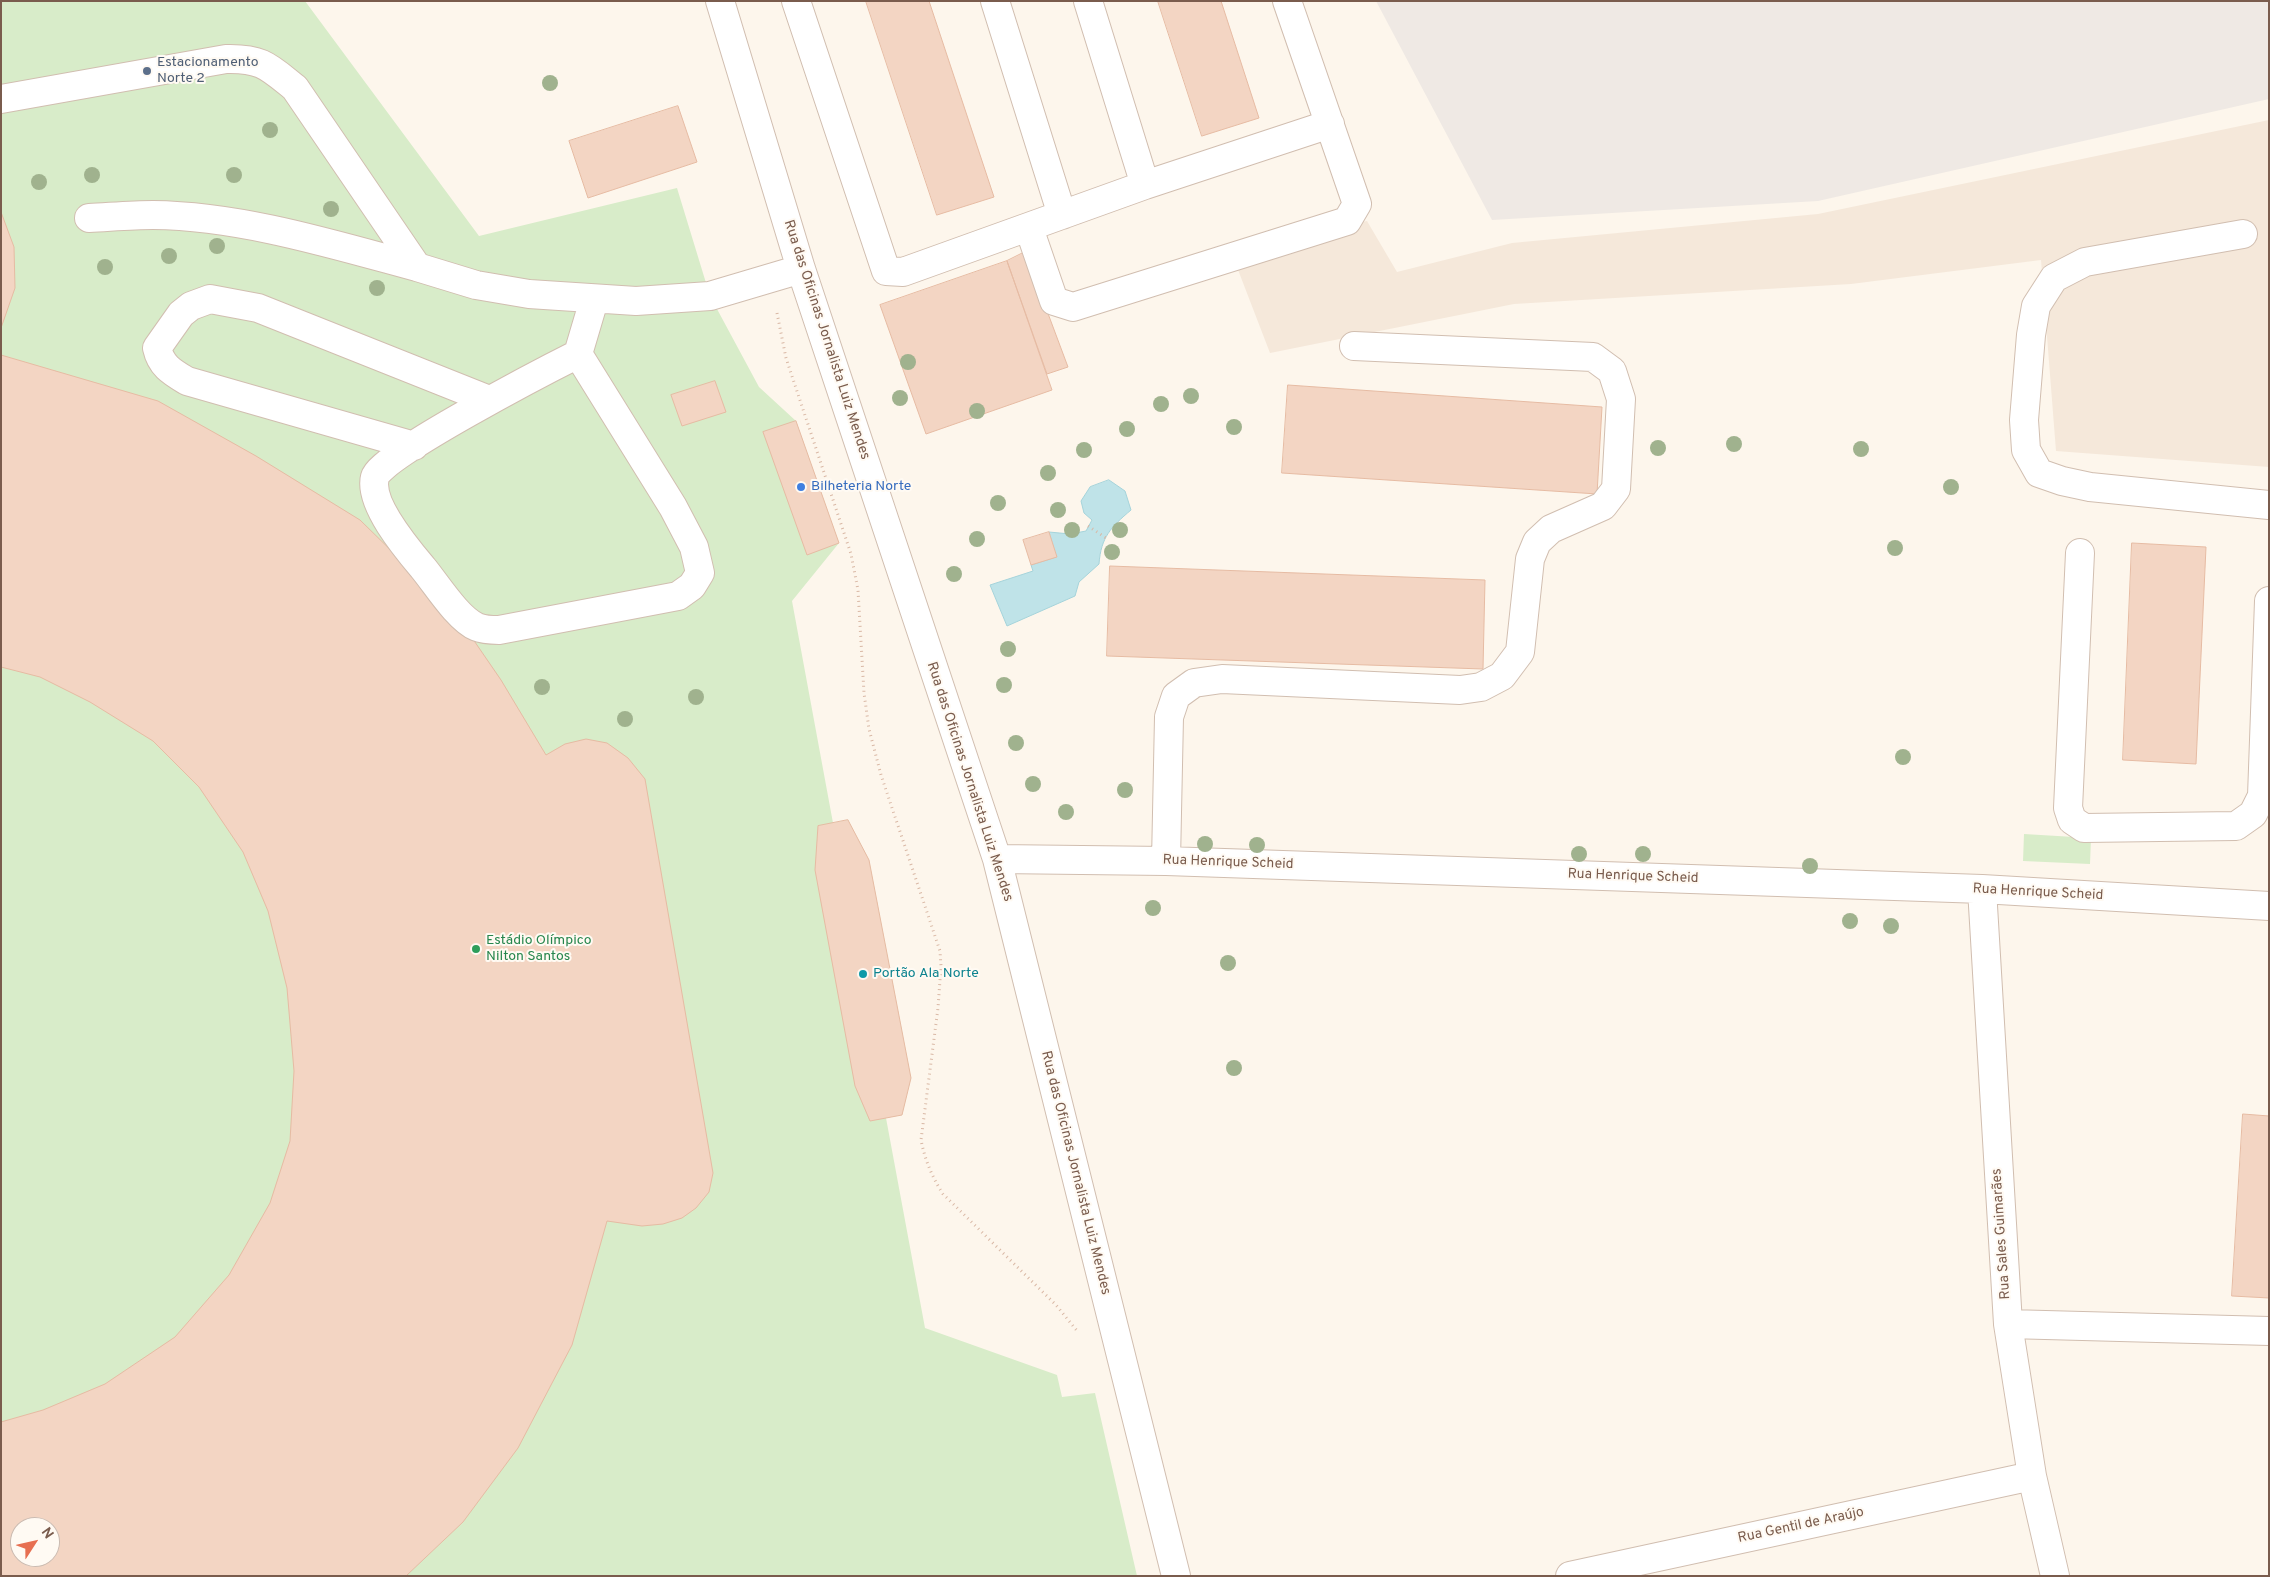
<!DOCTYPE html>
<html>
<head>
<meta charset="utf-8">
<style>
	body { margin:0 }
	#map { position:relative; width:2270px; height:1577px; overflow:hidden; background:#fdf6ec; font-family:Overpass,sans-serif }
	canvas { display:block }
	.frame { position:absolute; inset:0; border:2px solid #7a5c4d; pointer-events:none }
	.north { position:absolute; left:10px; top:1517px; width:50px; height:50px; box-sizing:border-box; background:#fffaf3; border:1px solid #cabbb1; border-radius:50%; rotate:55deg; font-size:14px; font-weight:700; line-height:20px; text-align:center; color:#7a5c4d }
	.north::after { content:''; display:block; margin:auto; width:18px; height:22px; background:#e76f51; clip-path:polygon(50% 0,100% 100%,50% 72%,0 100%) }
</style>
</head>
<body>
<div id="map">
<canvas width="2270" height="1577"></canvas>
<div class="frame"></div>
<div class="north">N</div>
</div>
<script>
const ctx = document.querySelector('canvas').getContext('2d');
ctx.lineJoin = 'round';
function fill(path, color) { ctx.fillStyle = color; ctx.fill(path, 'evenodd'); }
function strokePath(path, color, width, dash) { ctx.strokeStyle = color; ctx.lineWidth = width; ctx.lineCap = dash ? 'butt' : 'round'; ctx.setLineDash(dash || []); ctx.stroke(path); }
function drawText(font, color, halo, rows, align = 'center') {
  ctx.font = font + ' Overpass,sans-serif'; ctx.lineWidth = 4; ctx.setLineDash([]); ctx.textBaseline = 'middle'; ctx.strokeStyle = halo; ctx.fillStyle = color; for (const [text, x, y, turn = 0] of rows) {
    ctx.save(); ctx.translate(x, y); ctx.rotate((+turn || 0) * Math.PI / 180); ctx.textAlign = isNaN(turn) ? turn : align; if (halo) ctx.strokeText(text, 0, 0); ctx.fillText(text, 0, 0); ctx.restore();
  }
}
fill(new Path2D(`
	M2269 120V467L2056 451 2041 260 1851 284 1514 304 1270 353 1230 249 1367 221 1397 272 1512 243 1818 214Z`), '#f5e8da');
fill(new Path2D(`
	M1376 1H2269V99L1818 201 1492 220Z`), '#efe9e4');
fill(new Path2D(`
	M1 1H305L479 236 677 188 710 296 759 387 796 421 839 543 792 601 833 823 848 820 869 860 911 1078 902 1115 886 1118 925 1328 1057 1375 1062 1397 1095 1393 1137 1576H1ZM20 1527H50V1557H20Z
	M2024 834 2091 838 2090 864 2023 861Z`), '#d8ecc9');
const water = new Path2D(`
	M1109 480 1125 491 1131 510C1111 527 1101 537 1099 564L1079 582 1075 596 1007 626 990 585 1033 571 1031 565 1056 557 1049 532 1070 534 1086 531 1092 520 1084 513 1081 501 1090 487Z`);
fill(water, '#bfe3e8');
strokePath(water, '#a5d3da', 1);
const building = new Path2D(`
	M866 1H929L994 197 937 215Z
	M1158 1H1221L1259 118 1202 136Z
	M678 106 697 162 588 198 569 141Z
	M1 212 14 247 15 288 1 328Z
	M1025 252 1068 367 1047 374 1007 261Z
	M1007 261 1052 390 926 434 880 305Z
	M1 355 158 401 256 456 360 520 455 613 501 680 546 755 565 744 586 739 607 743 628 758 645 779 713 1173 709 1192 696 1208 682 1218 663 1224 642 1226 607 1221 572 1345 518 1448 463 1522 406 1576H1V1422L43 1410 105 1384 175 1337 229 1275 270 1203 290 1141 294 1071 287 988 268 911 243 852 199 787 153 741 90 702 40 677 1 667ZM20 1527H50V1557H20Z
	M715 381 726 412 682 426 671 395Z
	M1288 385 1602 407 1597 494 1282 473Z
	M796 421 839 543 807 555 763 432Z
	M1049 532 1057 557 1031 565 1023 540Z
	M2132 543 2206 547 2196 764 2123 760Z
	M1110 566 1485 580 1483 669 1107 656Z
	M848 820 869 860 911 1078 902 1115 870 1121 855 1086 815 870 818 826Z
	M2243 1114 2269 1116V1298L2232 1296Z`);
fill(building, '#f3d5c3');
strokePath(building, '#e6bba3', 1);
const minor = new Path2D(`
	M720 1 801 269 997 859 1176 1576
	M796 1 886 271 903 272 1145 185 1330 124
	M995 1 1062 215
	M1088 1 1145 185
	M1 99 226 59C262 58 269 67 295 88L417 267 476 285 529 294 636 301 710 296 801 269
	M89 218C110 217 132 215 153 215 241 216 332 244 417 267
	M1029 228 1054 301 1073 307 1347 221 1357 204 1287 1
	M2243 234 2085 262 2054 278 2036 306 2031 335 2024 420 2026 450 2039 473 2062 481 2090 487 2269 505
	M578 354 673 507 694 547 700 573 692 586 678 596 499 630C492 630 484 630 477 627 458 619 437 585 423 568 407 549 368 503 375 477 380 456 550 368 578 354L594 300
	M414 446 187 381C172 372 161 366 157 348L181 314 191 306 210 299 258 308 489 400
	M2080 553 2068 808 2072 820 2084 828 2236 826 2253 814 2262 796 2269 601
	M997 859 1166 861 1982 889 2269 906
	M1166 861 1169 717 1176 696 1194 683 1222 679 1460 690 1481 687 1502 676 1520 652 1530 559 1537 542 1551 529 1603 506 1616 489 1621 399 1612 371 1593 357 1354 346
	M1982 889 2008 1324 2032 1476 2055 1576
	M2008 1324 2269 1331
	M1570 1576 2032 1476`);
strokePath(minor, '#d1beb0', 30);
strokePath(new Path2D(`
	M777 313 786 358 851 554 858 590 864 693 869 729 881 775 940 951 941 966 938 1008 921 1140C925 1160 932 1177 943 1194L1056 1305 1078 1332
	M1088 526 1106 538`), '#d9b8a5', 3, [1, 4]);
strokePath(minor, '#fff', 28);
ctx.fillStyle = '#a0b28e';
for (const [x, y] of [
	[550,83],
	[270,130],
	[92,175],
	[234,175],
	[39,182],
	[331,209],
	[217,246],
	[169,256],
	[105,267],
	[377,288],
	[908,362],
	[1191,396],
	[900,398],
	[1161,404],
	[977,411],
	[1234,427],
	[1127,429],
	[1734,444],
	[1658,448],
	[1861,449],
	[1084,450],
	[1048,473],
	[1951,487],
	[998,503],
	[1058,510],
	[1072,530],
	[1120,530],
	[977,539],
	[1895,548],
	[1112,552],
	[954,574],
	[1008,649],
	[1004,685],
	[542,687],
	[696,697],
	[625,719],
	[1016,743],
	[1903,757],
	[1033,784],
	[1125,790],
	[1066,812],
	[1205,844],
	[1257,845],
	[1579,854],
	[1643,854],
	[1810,866],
	[1153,908],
	[1850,921],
	[1891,926],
	[1228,963],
	[1234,1068]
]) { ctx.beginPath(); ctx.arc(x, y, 8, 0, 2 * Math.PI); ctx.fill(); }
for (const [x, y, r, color] of [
	[147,71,5,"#5c6f8a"],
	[801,487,5,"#3f7fe0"],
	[476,949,5,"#2e9e5b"],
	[863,974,5,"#0f9aa8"]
]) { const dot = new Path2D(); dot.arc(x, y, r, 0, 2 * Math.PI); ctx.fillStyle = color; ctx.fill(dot); strokePath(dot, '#fffaf3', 2); }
drawText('14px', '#4e5e75', '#fffaf3', [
	["Estacionamento",157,63],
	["Norte 2",157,79]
], 'left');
drawText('14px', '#7a5c4d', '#fffaf3', [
	["Rua das Oficinas Jornalista Luiz Mendes",826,340,72],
	["Rua das Oficinas Jornalista Luiz Mendes",969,782,72],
	["Rua Henrique Scheid",1228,863,2],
	["Rua Henrique Scheid",1633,877,2],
	["Rua Henrique Scheid",2038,893,3],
	["Rua das Oficinas Jornalista Luiz Mendes",1075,1173,76],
	["Rua Sales Guimarães",2002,1234,-94],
	["Rua Gentil de Araújo",1801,1526,-12]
]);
drawText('14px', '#366cbe', '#fffaf3', [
	["Bilheteria Norte",811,487]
], 'left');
drawText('14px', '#27864d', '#fffaf3', [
	["Estádio Olímpico",486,941],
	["Nilton Santos",486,957]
], 'left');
drawText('14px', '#0d838f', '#fffaf3', [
	["Portão Ala Norte",873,974]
], 'left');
</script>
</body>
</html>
